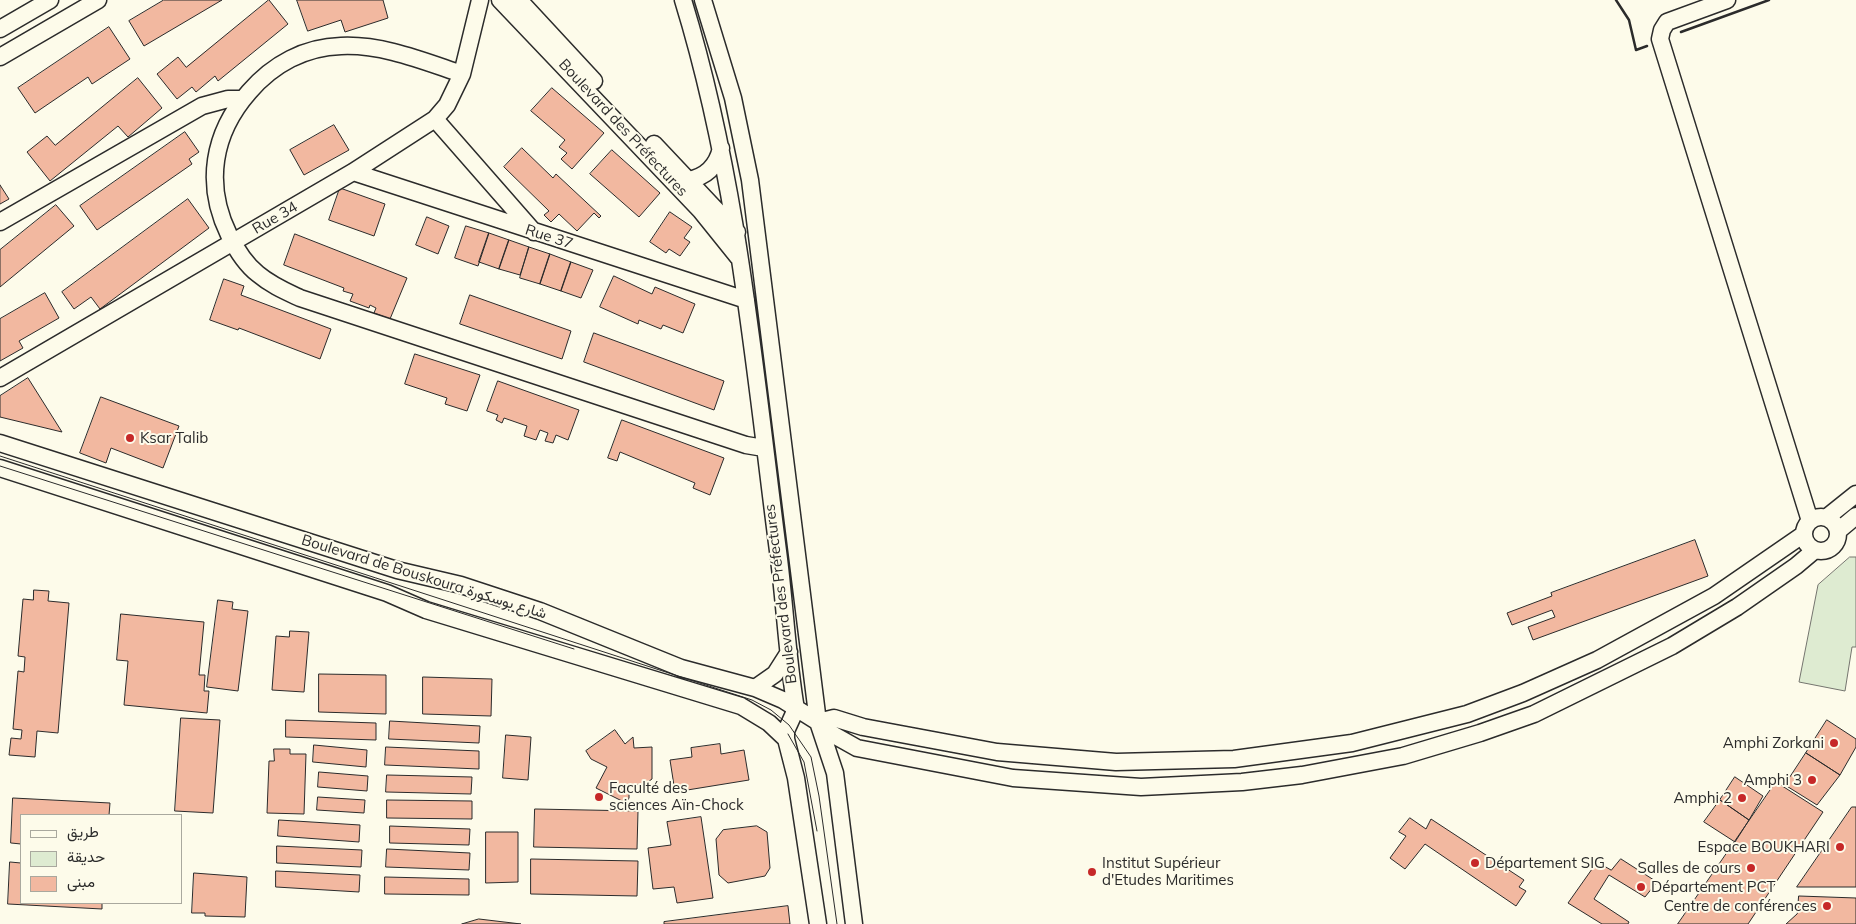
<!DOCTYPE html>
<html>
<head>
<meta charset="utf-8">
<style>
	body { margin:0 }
	#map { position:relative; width:1856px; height:924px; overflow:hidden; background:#fdfbea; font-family:Mulish,Vazirmatn,sans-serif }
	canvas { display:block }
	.legend { position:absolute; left:20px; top:814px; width:162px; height:90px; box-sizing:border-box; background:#fdfbea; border:1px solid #a9a89e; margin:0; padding:6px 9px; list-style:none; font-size:15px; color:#2b2b2b }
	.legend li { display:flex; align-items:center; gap:10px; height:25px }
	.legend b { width:25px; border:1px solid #a9a89e }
</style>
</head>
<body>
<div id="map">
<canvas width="1856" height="924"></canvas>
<ul class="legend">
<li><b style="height:6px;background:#fdfbea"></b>طريق</li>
<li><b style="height:14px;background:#deebd1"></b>حديقة</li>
<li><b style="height:14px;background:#f2b8a0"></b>مبنى</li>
</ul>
</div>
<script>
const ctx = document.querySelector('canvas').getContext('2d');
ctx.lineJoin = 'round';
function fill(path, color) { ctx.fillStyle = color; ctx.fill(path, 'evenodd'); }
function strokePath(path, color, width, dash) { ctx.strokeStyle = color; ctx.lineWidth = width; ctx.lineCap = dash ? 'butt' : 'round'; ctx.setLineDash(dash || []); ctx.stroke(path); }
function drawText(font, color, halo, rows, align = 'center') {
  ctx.font = font + ' Mulish,Vazirmatn,sans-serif'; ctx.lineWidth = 4; ctx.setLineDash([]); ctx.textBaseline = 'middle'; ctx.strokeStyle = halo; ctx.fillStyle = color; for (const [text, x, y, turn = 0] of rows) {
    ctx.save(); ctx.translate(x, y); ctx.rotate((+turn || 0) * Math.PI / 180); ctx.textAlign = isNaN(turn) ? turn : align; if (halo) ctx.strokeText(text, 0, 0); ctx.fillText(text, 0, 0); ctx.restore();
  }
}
const green = new Path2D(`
	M1850 557H1856V647H1852L1845 691 1799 682 1818 585Z`);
fill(green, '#deebd1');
strokePath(green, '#74746e', 1);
const building = new Path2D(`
	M164 0H222L144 46 129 21Z
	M269 0 288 24 218 81 215 76 196 92 192 87 177 99 157 74 178 57 186 67Z
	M297 0H383L388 18 345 32 341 20 308 31Z
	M109 27 130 59 92 84 88 77 35 113 18 88Z
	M138 78 162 108 128 137 118 126 50 181 27 152 47 136 55 145Z
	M552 88 604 133 572 169 561 159 567 153 559 147 565 140 531 111Z
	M334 125 349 150 304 175 290 150Z
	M185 132 199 152 189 159 192 164 97 230 80 206Z
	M522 148 553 178 556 174 601 216 599 218 594 213 577 231 559 214 551 222 544 215 549 211 504 167Z
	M612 150 660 193 639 217 590 174Z
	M0 185 9 199 0 204Z
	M340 188 385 204 374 236 329 220Z
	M188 199 209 228 100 309 91 297 74 309 62 292Z
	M56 205 74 226 0 287V250Z
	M670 212 692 227 684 238 690 242 680 256 669 249 666 253 650 242Z
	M427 217 449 226 438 254 416 245Z
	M466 226 489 233 478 266 455 258Z
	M489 233 509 240 499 269 479 262Z
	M295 234 407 278 390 319 374 313 376 308 370 305 369 308 350 301 353 294 343 291 344 288 284 265Z
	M509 240 529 247 520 275 499 269Z
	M529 247 550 254 540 284 520 278Z
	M550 254 571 262 561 291 540 284Z
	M571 262 593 270 581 298 561 291Z
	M614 276 652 294 655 287 695 304 683 333 663 325 661 329 639 320 638 324 600 307Z
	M224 279 244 286 241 295 331 329 320 359 239 328 238 330 210 320Z
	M45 293 59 318 19 341 23 348 0 361V319Z
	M470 295 571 331 562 359 460 324Z
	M594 333 724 381 714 410 584 362Z
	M415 354 480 375 467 411 445 404 447 398 405 384Z
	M28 378 62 432 0 417V396Z
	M498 381 579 410 568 440 556 435 553 443 545 441 548 433 540 430 536 440 524 436 527 426 504 418 502 423 496 420 498 415 487 411Z
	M101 397 179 426 163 468 111 448 106 463 80 453Z
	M622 420 724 458 710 495 693 488 695 483 620 452 617 461 608 458Z
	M1695 540 1708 576 1533 640 1528 627 1555 617 1552 610 1512 625 1507 613 1552 596 1551 593Z
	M34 590 49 591 48 601 69 603 58 733 37 731 35 757 9 755 11 738 21 739 22 730 13 729 18 671 24 672 25 657 18 656 23 599 33 600Z
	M218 600 233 602 232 609 248 611 238 691 207 687Z
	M121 614 204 622 199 675H205L204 691H209L207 713 124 705 128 661 117 660Z
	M290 631 309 632 304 692 272 690 276 636 289 637Z
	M319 674 386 675V714L319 712Z
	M423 677 492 679 491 716 423 714Z
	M181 718 220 720 213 813 175 811Z
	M286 720 376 723V740L286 737Z
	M1827 720 1856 739V747L1840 775 1806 753Z
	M390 721 480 726 479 743 389 739Z
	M615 730 625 744 633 737 634 748 652 747V779L645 784 629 785V798L626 803 596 788 607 767 591 759 586 751Z
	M506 735 531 737 528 780 503 778Z
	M720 744 721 754 744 750 749 780 675 792 670 760 692 757 691 748Z
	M314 745 367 750 366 767 313 762Z
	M386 747 479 751V769L385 765Z
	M274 749H290V754H306L304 814 267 813 269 761H274Z
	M1806 753 1840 775 1817 805 1785 785Z
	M319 772 368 776 367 791 318 787Z
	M387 775 472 777 471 794 386 792Z
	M1735 777 1763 796 1749 820 1720 800Z
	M1776 782 1823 812 1748 924H1678Z
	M318 797 365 800 364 813 317 810Z
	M13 798 110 803 109 815H21V844L11 843Z
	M387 800 472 801V819L387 818Z
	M1720 800 1749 820 1735 842 1704 822Z
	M1852 807H1856V887H1797Z
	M535 809 638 811 637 849 534 847Z
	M701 817 713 898 677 903 674 887 653 889 648 848 671 845 667 822Z
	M1410 818 1426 829 1431 819 1524 880 1519 887 1526 891 1516 906 1425 844 1405 869 1390 858 1406 836 1399 832Z
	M279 820 360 825 359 842 278 836Z
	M390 826 470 829 469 845 390 843Z
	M757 826 767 832 770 868 765 876 728 883 719 875 716 839 723 830Z
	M486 832H518V882L486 883Z
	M277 846 362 850 361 867 277 863Z
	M387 849 470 853 469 870 386 867Z
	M531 859 638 861 637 896 531 894Z
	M1621 859 1657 882 1645 897 1609 875 1594 899 1629 922 1628 924H1602L1568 903 1597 862 1611 870Z
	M10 862 21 863V903H102V909L8 904Z
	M276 871 360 875 359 892 276 887Z
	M194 873 247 877 245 917 205 916V913H192Z
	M385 877 469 879V895L385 894Z
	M1799 896 1856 898V924H1786L1797 914Z
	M788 906 790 924H664V922Z
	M479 919 521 924H462Z`);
fill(building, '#f2b8a0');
strokePath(building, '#2b2b2b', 1);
const minor = new Path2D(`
	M500 0 701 211 738 257
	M519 0 594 81
	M683 0C738 179 754 366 778 551 785 604 787 657 796 709L786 731V739L796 778 818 924
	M703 0 733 98 750 180 818 722 835 773 854 924
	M1727 0 1667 22 1662 30 1660 39 1810 521
	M0 29 50 0
	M0 57 98 0
	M462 74C423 61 382 44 341 46 305 47 273 64 249 92 213 133 204 184 229 235 236 249 245 264 258 274 271 285 285 291 300 298L746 445 764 448
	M435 119 534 232
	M654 144 737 232
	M353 172 746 300
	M688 180C706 177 717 166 721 148
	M0 222 202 106 228 99H243
	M0 378 353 172 435 119 447 105 462 74 480 0
	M0 443 397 570 461 585 540 611 681 668 755 688 783 700 818 722 832 734 857 748 1013 778 1141 787 1242 782 1302 775 1403 756 1480 733 1534 714 1672 646 1737 607 1796 566 1815 550
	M0 468 387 593 426 610 741 706 769 723 786 739
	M1804 534a17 17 0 1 1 34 0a17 17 0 1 1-34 0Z
	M1826 518 1856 494
	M1838 531 1856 516
	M755 688 775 674 789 652
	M818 722 834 718 863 727 997 752 1116 762 1234 759 1352 743 1467 714 1523 693 1597 660 1714 596 1804 534`);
strokePath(minor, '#2b2b2b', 19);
strokePath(minor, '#fdfbea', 16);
strokePath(new Path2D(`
	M0 456 752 700 771 710 789 725 811 757 819 796 837 924
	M0 466 574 649
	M788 734 804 762 817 831`), '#2b2b2b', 1);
strokePath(new Path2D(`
	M1616 0 1629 20 1636 50 1647 46
	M1681 32 1769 0`), '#2b2b2b', 2.5);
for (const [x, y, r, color] of [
	[130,438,5,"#c62828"],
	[1834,743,5,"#c62828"],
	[1812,780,5,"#c62828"],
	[599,797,5,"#c62828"],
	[1742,798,5,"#c62828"],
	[1840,847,5,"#c62828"],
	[1475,863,5,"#c62828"],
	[1751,868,5,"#c62828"],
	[1092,872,5,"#c62828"],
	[1641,887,5,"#c62828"],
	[1827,906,5,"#c62828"]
]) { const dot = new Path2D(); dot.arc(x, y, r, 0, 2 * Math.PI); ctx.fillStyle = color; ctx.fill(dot); strokePath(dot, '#fdfbea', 2); }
drawText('15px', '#2b2b2b', '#fdfbea', [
	["Boulevard des Préfectures",623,128,47],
	["Rue 34",275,218,-30],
	["Rue 37",549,237,18],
	["Boulevard de Bouskoura شارع بوسكورة",424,577,17],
	["Boulevard des Préfectures",781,594,-97]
]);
drawText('15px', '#2b2b2b', '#fdfbea', [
	["Ksar Talib",140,438,"left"],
	["Amphi Zorkani",1824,743],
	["Amphi 3",1802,780],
	["Faculté des",609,788,"left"],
	["sciences Aïn-Chock",609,805,"left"],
	["Amphi 2",1732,798],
	["Espace BOUKHARI",1830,847],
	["Institut Supérieur",1102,863,"left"],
	["d'Etudes Maritimes",1102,880,"left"],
	["Département SIG",1485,863,"left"],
	["Salles de cours",1741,868],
	["Département PCT",1651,887,"left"],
	["Centre de conférences",1817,906]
], 'right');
</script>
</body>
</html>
